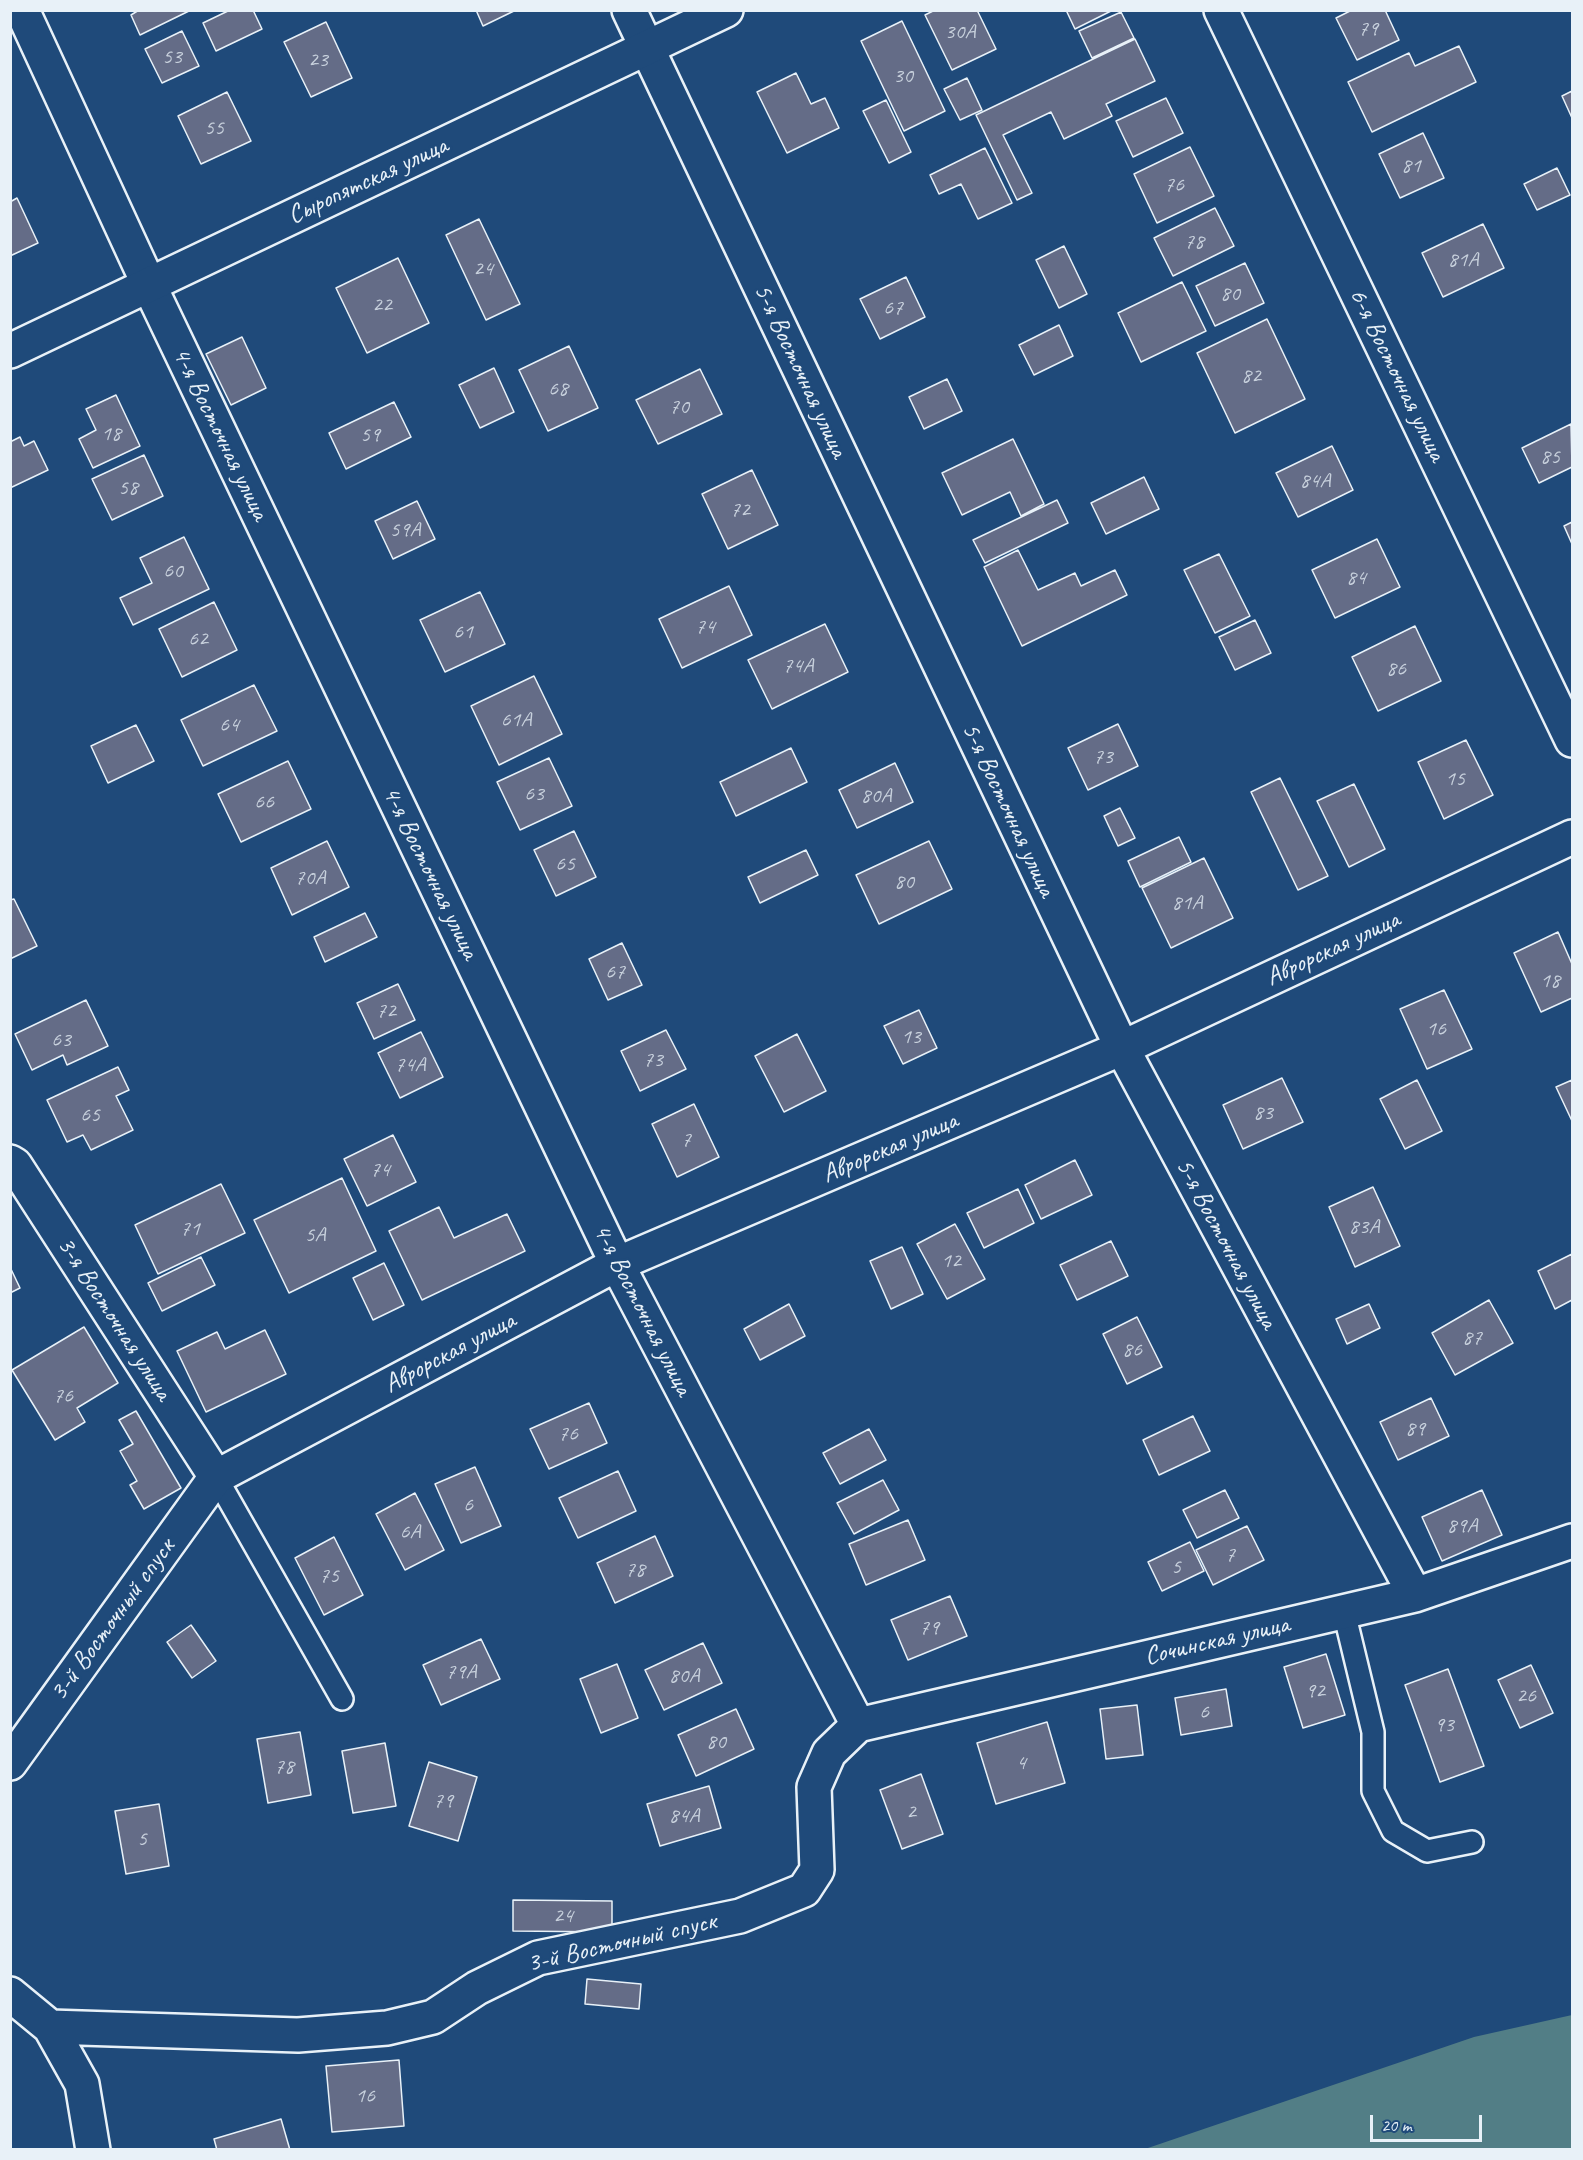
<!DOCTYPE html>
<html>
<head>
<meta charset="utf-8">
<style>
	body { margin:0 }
	#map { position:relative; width:1583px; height:2160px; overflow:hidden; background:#1f4a7a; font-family:Caveat,sans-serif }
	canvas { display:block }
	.frame { position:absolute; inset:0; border:12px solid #e8f1f8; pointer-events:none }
	.scale { position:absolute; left:1370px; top:2115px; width:112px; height:27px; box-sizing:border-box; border:3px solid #e8f1f8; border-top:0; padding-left:8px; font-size:18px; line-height:21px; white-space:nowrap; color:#e8f1f8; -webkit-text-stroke:4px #1f4a7a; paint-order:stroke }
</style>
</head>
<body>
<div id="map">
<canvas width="1583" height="2160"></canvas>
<div class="frame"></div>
<div class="scale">20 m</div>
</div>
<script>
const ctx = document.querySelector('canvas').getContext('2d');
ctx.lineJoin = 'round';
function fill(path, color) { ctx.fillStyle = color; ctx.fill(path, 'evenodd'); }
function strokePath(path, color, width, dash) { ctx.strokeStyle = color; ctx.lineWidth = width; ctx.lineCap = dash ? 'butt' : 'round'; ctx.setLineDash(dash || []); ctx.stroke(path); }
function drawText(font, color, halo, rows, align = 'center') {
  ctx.font = font + ' Caveat,sans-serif'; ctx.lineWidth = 5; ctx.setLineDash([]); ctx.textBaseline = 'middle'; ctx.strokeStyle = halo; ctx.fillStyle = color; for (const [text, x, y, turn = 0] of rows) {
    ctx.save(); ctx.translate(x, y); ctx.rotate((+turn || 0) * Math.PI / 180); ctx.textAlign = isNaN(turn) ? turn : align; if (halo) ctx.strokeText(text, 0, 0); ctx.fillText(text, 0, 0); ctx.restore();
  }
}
fill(new Path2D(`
	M1572 2015V2149H1145L1474 2037Z`), '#527e86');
const building = new Path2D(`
	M139 10H191L140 35 131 15Z
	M230 10H253L262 29 216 51 203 23Z
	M476 10H516L483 26Z
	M935 10H977L996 49 952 70 925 15Z
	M1066 10H1113L1075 29Z
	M1352 10H1385L1399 40 1357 60 1336 18Z
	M1121 12 1134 38 1092 58 1079 31Z
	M902 21 945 111 904 131 861 41Z
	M326 22 352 78 311 97 284 42Z
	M182 31 199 66 162 83 145 49Z
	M1135 39 1155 81 1106 104 1112 116 1064 139 1051 112 1003 135 1032 193 1017 200 976 115Z
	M1459 46 1476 82 1372 132 1348 82 1409 53 1415 66Z
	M796 73 811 104 825 98 839 128 787 153 757 92Z
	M967 78 982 110 960 120 944 89Z
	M1572 91V118L1562 96Z
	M227 92 251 141 201 164 178 116Z
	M1166 98 1183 133 1133 157 1116 121Z
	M886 100 911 152 889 163 863 111Z
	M1423 133 1444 178 1400 198 1379 154Z
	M1190 147 1214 196 1157 223 1134 174Z
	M985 148 1012 203 978 219 961 184 939 194 930 175Z
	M1557 168 1570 195 1537 210 1524 184Z
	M17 198 38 243 10 256V202Z
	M1215 208 1234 246 1173 276 1154 238Z
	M479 219 520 304 486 320 446 235Z
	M1483 224 1504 268 1443 297 1422 253Z
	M1064 246 1087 294 1059 308 1036 260Z
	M398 258 429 323 367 353 336 288Z
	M1245 263 1264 303 1215 326 1196 286Z
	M906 277 925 317 880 339 860 299Z
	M1182 282 1206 331 1141 362 1118 313Z
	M1267 319 1305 399 1235 433 1197 353Z
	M1059 325 1073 356 1034 375 1019 345Z
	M242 337 266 388 231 405 206 354Z
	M569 346 598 408 548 431 519 370Z
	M494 368 514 412 480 428 459 385Z
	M700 369 722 414 658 444 636 400Z
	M947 379 962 411 924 429 909 397Z
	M116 395 140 446 93 468 79 439 96 430 86 409Z
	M394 402 411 437 346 469 329 433Z
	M1571 424 1572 467 1539 483 1522 448Z
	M20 437 24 446 34 441 48 470 10 488V442Z
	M1013 439 1044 504 1021 516 1010 492 962 515 942 473Z
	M1332 446 1353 490 1298 517 1276 473Z
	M144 455 163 496 112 520 92 479Z
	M752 470 778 525 728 549 702 494Z
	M1144 477 1159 509 1106 534 1091 503Z
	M1057 500 1068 523 985 563 973 540Z
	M417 501 435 539 393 559 375 521Z
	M1572 522V544L1564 526Z
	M184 537 209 589 133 625 120 598 152 583 140 558Z
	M1377 539 1400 587 1335 618 1312 570Z
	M1018 550 1038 590 1075 573 1081 586 1115 570 1127 595 1022 646 984 567Z
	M1219 554 1250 616 1215 633 1184 570Z
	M729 586 752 635 682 668 659 619Z
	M480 592 505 644 445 672 420 620Z
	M214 602 237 650 182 677 159 629Z
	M1255 620 1271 653 1235 670 1219 637Z
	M825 624 848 672 772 709 748 660Z
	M1415 626 1441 681 1378 711 1352 657Z
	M534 676 562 734 499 765 471 706Z
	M254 685 277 731 203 766 181 720Z
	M1118 724 1138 766 1088 790 1068 748Z
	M136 725 154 761 108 783 91 746Z
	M1466 740 1493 795 1444 819 1418 762Z
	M791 748 807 782 736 816 720 782Z
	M549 758 572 806 520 830 497 782Z
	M288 761 311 809 241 842 218 794Z
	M895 763 913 802 857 828 839 790Z
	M1280 778 1328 876 1298 890 1251 792Z
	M1354 784 1385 849 1349 867 1317 801Z
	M1120 808 1135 838 1118 846 1104 816Z
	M574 831 596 877 556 896 534 850Z
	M1179 837 1191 862 1140 887 1128 861Z
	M327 841 349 887 292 915 271 868Z
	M929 841 952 889 879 924 856 875Z
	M806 850 818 875 760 903 748 877Z
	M1204 858 1233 918 1171 948 1142 888Z
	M14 899 37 946 10 959V900Z
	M365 913 377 937 325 962 314 937Z
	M1558 932 1572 964V998L1541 1012 1514 953Z
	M622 943 642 985 608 1000 589 959Z
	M398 984 415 1020 374 1039 357 1003Z
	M1444 990 1472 1049 1427 1069 1400 1009Z
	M86 1000 108 1046 67 1065 63 1055 32 1070 15 1034Z
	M919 1010 937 1048 903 1064 884 1026Z
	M666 1030 686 1069 640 1091 621 1051Z
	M421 1032 443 1077 400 1098 378 1053Z
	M797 1034 826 1091 784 1112 755 1056Z
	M118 1067 129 1090 116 1096 133 1130 91 1150 83 1135 67 1142 47 1100Z
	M1282 1078 1303 1122 1243 1149 1223 1105Z
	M1417 1080 1442 1131 1405 1149 1380 1099Z
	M1572 1080V1121L1556 1087Z
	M694 1104 719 1157 677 1177 652 1124Z
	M393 1135 416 1182 367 1206 344 1159Z
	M1075 1160 1092 1195 1041 1219 1025 1185Z
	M342 1178 376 1251 289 1293 254 1220Z
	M221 1184 245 1233 158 1274 135 1225Z
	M1373 1187 1400 1246 1355 1267 1329 1207Z
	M1018 1189 1034 1223 984 1248 967 1213Z
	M439 1207 454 1238 507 1214 525 1251 422 1300 389 1231Z
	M955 1224 985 1279 947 1299 917 1244Z
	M1111 1241 1128 1276 1077 1300 1060 1265Z
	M902 1247 923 1294 891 1309 870 1261Z
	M1572 1254V1300L1555 1309 1538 1271Z
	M201 1257 215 1285 162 1311 148 1283Z
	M384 1263 404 1305 373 1320 353 1278Z
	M10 1267 20 1288 10 1293Z
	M1489 1300 1513 1343 1455 1375 1432 1333Z
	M789 1304 805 1336 760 1360 744 1329Z
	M1369 1304 1380 1328 1347 1344 1336 1319Z
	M1137 1317 1162 1367 1127 1384 1103 1334Z
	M84 1327 118 1383 77 1408 85 1422 55 1440 12 1370Z
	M265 1330 286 1374 206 1412 177 1351 217 1332 225 1349Z
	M1431 1398 1449 1436 1398 1460 1380 1422Z
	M589 1403 607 1443 549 1469 530 1429Z
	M136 1411 181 1488 144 1509 130 1485 137 1481 120 1451 133 1444 119 1420Z
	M1193 1416 1210 1451 1159 1475 1143 1440Z
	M869 1429 886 1460 840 1484 823 1453Z
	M475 1467 501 1526 461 1543 435 1484Z
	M618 1471 636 1511 578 1538 559 1498Z
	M883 1480 899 1510 854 1534 837 1503Z
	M1225 1490 1239 1518 1197 1538 1183 1510Z
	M1482 1490 1502 1535 1442 1561 1422 1517Z
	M415 1493 444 1550 405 1570 376 1514Z
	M908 1520 925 1560 866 1585 849 1544Z
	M1247 1526 1264 1560 1213 1585 1196 1550Z
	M655 1536 673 1576 615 1603 597 1563Z
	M334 1537 363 1595 324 1615 295 1558Z
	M1190 1542 1204 1571 1162 1591 1148 1562Z
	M950 1596 967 1636 908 1660 891 1620Z
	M191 1625 216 1661 192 1678 167 1642Z
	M481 1639 500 1679 441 1705 423 1665Z
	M703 1643 722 1683 664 1710 645 1670Z
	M1326 1654 1345 1715 1303 1728 1284 1667Z
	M617 1664 638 1718 601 1733 580 1679Z
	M1531 1665 1553 1713 1520 1728 1498 1680Z
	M1448 1669 1484 1766 1440 1782 1405 1685Z
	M1226 1689 1232 1726 1181 1735 1175 1698Z
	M1137 1705 1143 1755 1106 1759 1100 1709Z
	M736 1709 754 1749 696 1776 678 1735Z
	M1047 1722 1065 1783 996 1804 977 1743Z
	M300 1732 311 1795 268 1803 257 1739Z
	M385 1743 396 1806 353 1813 342 1751Z
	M429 1762 477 1777 458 1841 409 1826Z
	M921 1774 943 1834 902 1849 880 1790Z
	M709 1786 721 1828 660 1846 647 1804Z
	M159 1804 169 1866 126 1874 115 1811Z
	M513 1900 612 1901V1932L513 1931Z
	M587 1979 641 1984 639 2009 585 2004Z
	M399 2060 404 2126 332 2132 326 2066Z
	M281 2119 290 2150H217L214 2139Z`);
fill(building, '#646c87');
strokePath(building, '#e8f1f8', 1.5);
const service = new Path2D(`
	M216 1477 342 1699
	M1344 1612 1373 1732V1791L1393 1831 1427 1851 1472 1842`);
const minor = new Path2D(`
	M22 10 149 285 617 1264 858 1725
	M629 10 1122 1048 1415 1595
	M1221 10 1572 740
	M10 1162 15 1165 216 1477
	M858 1725 1415 1595 1572 1541
	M10 1763 216 1477 617 1264 1122 1048 1572 837
	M10 1994 50 2027 82 2084 93 2150
	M50 2027 298 2035 387 2028 433 2017 477 1988 538 1958 740 1916 804 1890 817 1870 814 1787 829 1753 858 1725`);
const tertiary = new Path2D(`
	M10 351 726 10`);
strokePath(service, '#e8f1f8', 26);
strokePath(minor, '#e8f1f8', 38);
strokePath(tertiary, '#e8f1f8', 38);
strokePath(service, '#1f4a7a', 21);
strokePath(minor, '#1f4a7a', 33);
strokePath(tertiary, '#1f4a7a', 33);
drawText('22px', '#c7d0dc', null, [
	["79",1368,29],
	["30А",960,32],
	["53",172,57],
	["23",318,60],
	["30",903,76],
	["55",214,128],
	["81",1411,166],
	["76",1174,185],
	["78",1194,242],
	["81А",1463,260],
	["24",483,269],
	["80",1230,294],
	["22",382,305],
	["67",893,308],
	["82",1251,376],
	["68",558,389],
	["70",679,407],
	["18",111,434],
	["59",370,435],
	["85",1550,457],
	["84А",1315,481],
	["58",128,488],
	["72",740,510],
	["59А",405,530],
	["60",173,571],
	["84",1356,578],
	["74",705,627],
	["61",463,632],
	["62",198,639],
	["74А",798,666],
	["86",1396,669],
	["61А",516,720],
	["64",229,725],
	["73",1103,757],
	["15",1455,779],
	["63",534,794],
	["80А",876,796],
	["66",264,802],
	["65",565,864],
	["70А",310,878],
	["80",904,882],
	["81А",1187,903],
	["67",615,972],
	["18",1550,981],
	["72",386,1011],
	["16",1436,1029],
	["13",911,1037],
	["63",61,1040],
	["73",653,1060],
	["74А",410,1065],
	["83",1263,1113],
	["65",90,1115],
	["7",686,1140],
	["74",380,1170],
	["83А",1364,1227],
	["71",190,1229],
	["5А",315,1235],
	["12",951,1261],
	["87",1472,1338],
	["86",1132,1350],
	["76",63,1396],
	["89",1415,1429],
	["76",568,1434],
	["6",468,1505],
	["89А",1462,1526],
	["6А",410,1532],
	["7",1230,1555],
	["5",1176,1567],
	["78",635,1570],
	["75",329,1576],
	["79",929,1628],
	["79А",461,1672],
	["80А",684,1676],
	["92",1315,1691],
	["26",1526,1696],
	["6",1204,1712],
	["93",1444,1725],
	["80",716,1742],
	["4",1021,1763],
	["78",284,1767],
	["79",443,1801],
	["2",911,1812],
	["84А",684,1816],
	["5",142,1839],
	["24",563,1916],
	["16",365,2096]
]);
drawText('26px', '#e8f1f8', '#1f4a7a', [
	["Сыропятская улица",368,181,-25],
	["5-я Восточная улица",800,371,65],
	["6-я Восточная улица",1397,375,64],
	["4-я Восточная улица",220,434,64],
	["5-я Восточная улица",1008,810,65],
	["4-я Восточная улица",430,873,64],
	["Аврорская улица",1333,949,-25],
	["Аврорская улица",890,1148,-23],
	["5-я Восточная улица",1226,1244,62],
	["4-я Восточная улица",642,1310,63],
	["3-я Восточная улица",114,1319,57],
	["Аврорская улица",450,1353,-28],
	["3-й Восточный спуск",113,1620,-54],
	["Сочинская улица",1217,1641,-13],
	["3-й Восточный спуск",622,1943,-13]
]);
</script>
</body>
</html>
